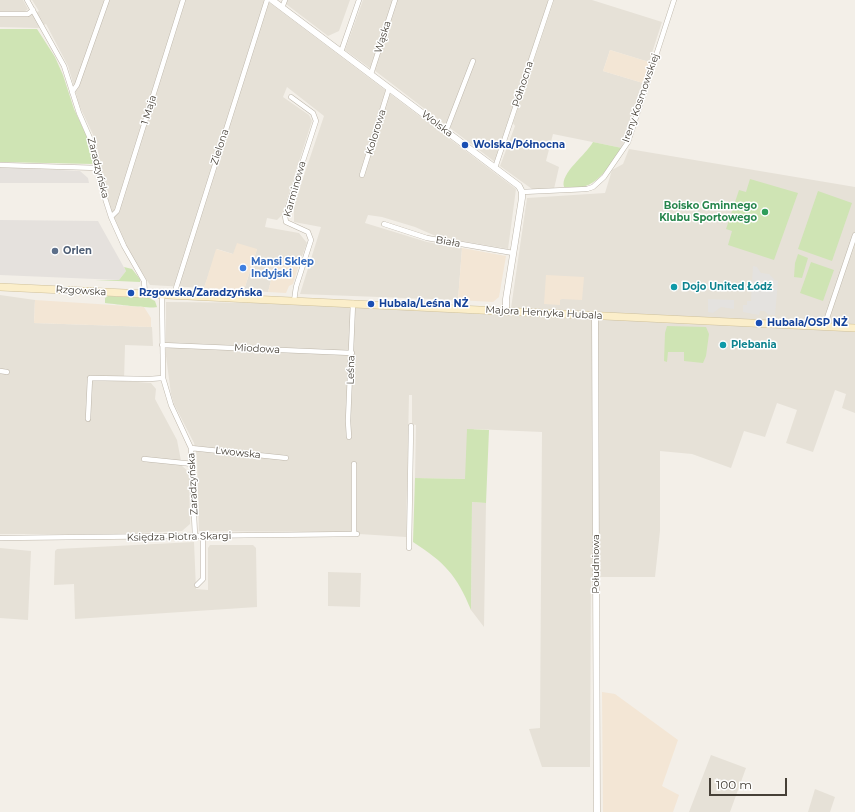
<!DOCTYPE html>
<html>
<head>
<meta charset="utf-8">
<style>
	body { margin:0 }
	#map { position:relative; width:855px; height:812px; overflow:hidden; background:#f3efe8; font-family:Montserrat,sans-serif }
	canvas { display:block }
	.scale { position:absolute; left:709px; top:778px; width:78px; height:18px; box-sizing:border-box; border:2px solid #464037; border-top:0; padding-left:5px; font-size:12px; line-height:14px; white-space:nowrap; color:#464037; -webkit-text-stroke:3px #fff; paint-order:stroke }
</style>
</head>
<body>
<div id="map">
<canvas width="855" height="812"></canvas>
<div class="scale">100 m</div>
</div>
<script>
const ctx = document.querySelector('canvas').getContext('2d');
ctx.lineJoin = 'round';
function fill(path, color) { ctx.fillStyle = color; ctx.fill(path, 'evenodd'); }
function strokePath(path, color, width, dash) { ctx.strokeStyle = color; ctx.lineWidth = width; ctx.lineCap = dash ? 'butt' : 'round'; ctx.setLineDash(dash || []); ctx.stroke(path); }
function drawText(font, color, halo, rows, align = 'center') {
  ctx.font = font + ' Montserrat,sans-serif'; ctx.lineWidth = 3; ctx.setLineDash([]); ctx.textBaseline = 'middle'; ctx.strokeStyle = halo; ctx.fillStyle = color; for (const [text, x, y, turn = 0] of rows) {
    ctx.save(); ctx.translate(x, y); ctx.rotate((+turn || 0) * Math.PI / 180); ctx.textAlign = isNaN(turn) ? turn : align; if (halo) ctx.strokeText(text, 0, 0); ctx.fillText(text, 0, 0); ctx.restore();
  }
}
fill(new Path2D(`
	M0 0H23L28 9 23 13 0 12Z
	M32 0H266L516 189 508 249 438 237 415 227 382 217 368 215 365 223 427 242 462 248 458 300 300 294 321 227 294 222V205L324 116 287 87 283 97 309 115 312 121 282 215 277 220 267 218 265 227 299 233 307 243 299 264 277 258 268 292 244 290 257 249 233 254 217 249 204 288 150 285 124 244 109 207 96 141 80 107 68 66 46 24 38 28 0 27V16H30L39 11Z
	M287 0H350L339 31 328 36 286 4Z
	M363 0H394L371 69 345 50Z
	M397 0H549L495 162 450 128 475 61 447 126 374 70Z
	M554 0H592L662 22 649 62 610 50 603 71 643 83 622 148 553 134 546 161 559 167 554 189H532L500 166 515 126 513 123Z
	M629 149 855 187V413L842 408 846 394 835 390 813 452 786 443 797 410 777 403 765 437 744 431 731 468 692 454 660 451V531L655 577H591L590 767H542L529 729 540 728 542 432 474 429 466 479 415 478 416 425 412 424V395H409L406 537 328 532 199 531 197 456 194 443 174 404 171 394 166 356V302L278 303 510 315 527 198 605 193 612 170 623 164Z
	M0 295 35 300 34 323 152 327 153 346 125 345 124 381 151 383 156 389 155 399 177 440 182 466 189 472 190 524 182 531 115 534H0Z
	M472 502 486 503 484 627 471 610Z
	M194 542 196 589 208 590V548L210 545H253L256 548 257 607 75 619 74 584 54 585 55 551 57 549Z
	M0 548 31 551 28 620 0 618Z
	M328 572 361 573 360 607 328 606Z
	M711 755 746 768 730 812H689Z
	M815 789 835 797 830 812H808Z`), '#e6e1d7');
fill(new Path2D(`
	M610 50 649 62 643 83 603 71Z
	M237 243 257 249 244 290 204 288 216 249 233 254Z
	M462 248 506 256 499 297 493 302 458 300Z
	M277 258 299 264 293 284 289 286 286 293 268 292Z
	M546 275 584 277 582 300 562 299 560 300V305L544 304Z
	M35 300 144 307 151 318V327L34 323Z
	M602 692 615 694 678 740 662 786 679 795 673 812H603Z`), '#f3e6d5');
fill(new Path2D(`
	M0 167 80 171 88 178 89 183H0Z
	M0 220 98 221 126 271 119 280 0 275Z`), '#e5e1dd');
fill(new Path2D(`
	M0 29H37L55 57 63 75 74 109 90 143 94 164 0 162Z
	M593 142 622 148C608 168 594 194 564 187 560 173 586 155 593 142Z
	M750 179 798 193 774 260 728 245 732 231 726 229 739 190 746 192Z
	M818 191 852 203 832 261 798 249Z
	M798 254 808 258 802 278 794 277 795 263Z
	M811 262 834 270 823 301 800 293Z
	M124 267 132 269 140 279V282L95 280H119L126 271Z
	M108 296 149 298 155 301 157 307C152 309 115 304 105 303V298Z
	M667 326 706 327 709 334 706 356 703 363 684 361V352H668L667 362 664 361 665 333Z
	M467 429 489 430 486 503 472 502 471 610C457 575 444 562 413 542L415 478 465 479Z`), '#cfe4b4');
fill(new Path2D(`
	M753 266 757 267 761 273 769 274 775 280 778 281 775 315H769L764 311H760L759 315 743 312V305H747V301H751Z
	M708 299 734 300V309L721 307 713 313 708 312Z`), '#e4e2df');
const minor = new Path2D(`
	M27 0 64 66 79 113 93 145 103 192 111 217 124 246 144 281 145 294
	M282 8 285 0
	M0 14H28L33 10
	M341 52 359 0
	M371 74 395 0
	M72 92 77 85 107 0
	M291 97 313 113 316 121 285 216 286 222 308 232 311 240 296 287 294 301
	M446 131 473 61
	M0 165 98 168
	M495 168 551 0
	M362 175 389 88
	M522 192 587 189 593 187 604 177 628 142 674 0
	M111 217 117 211 183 0
	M384 224 427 238 513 253
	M162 295 163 378 171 405 191 448 195 536
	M176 295V288L267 0
	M826 326 827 318 855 235
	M162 345 352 353
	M0 371 7 372
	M88 419 90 378 149 379 163 378
	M349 437 348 421 353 303
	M191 448 286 458
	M144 459 193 464
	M354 534V464
	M0 538 357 534
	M409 548 411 426
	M197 585 203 579V536`);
const tertiary = new Path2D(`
	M272 0 519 186 522 192V198L506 299V311
	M595 315 597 812`);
const secondary = new Path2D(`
	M0 287 855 328`);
strokePath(minor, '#beb7ab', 5.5);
strokePath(tertiary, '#beb7ab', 7);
strokePath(secondary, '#cfc19b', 8);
strokePath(minor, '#fff', 4.5);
strokePath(tertiary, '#fff', 6);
strokePath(secondary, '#fbeeca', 7);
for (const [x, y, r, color] of [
	[465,145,4,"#1a4fb4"],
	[765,212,4,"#2e9e5b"],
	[55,251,4,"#5c6f8a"],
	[243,268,4,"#3f7fe0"],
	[674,287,4,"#0f9aa8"],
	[131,293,4,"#1a4fb4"],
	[371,304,4,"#1a4fb4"],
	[759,323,4,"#1a4fb4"],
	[723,345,4,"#0f9aa8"]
]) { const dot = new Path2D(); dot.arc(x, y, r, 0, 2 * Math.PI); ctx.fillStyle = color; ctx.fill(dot); strokePath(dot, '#fff', 1.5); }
drawText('10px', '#464037', '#fff', [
	["Wąska",383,37,-72],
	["Północna",523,84,-72],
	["Ireny Kosmowskiej",641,98,-71],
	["1 Maja",149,110,-73],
	["Wolska",437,124,37],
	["Kolorowa",376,132,-73],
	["Zielona",220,147,-72],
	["Zaradzyńska",98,168,76],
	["Karminowa",295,189,-74],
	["Biała",448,242,10],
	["Rzgowska",81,291,3],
	["Majora Henryka Hubala",544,313,3],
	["Miodowa",257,349,3],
	["Leśna",351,370,-88],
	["Lwowska",238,453,6],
	["Zaradzyńska",193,484,-93],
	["Księdza Piotra Skargi",179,537,-1],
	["Południowa",596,564,-90]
]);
drawText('bold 10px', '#164399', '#fff', [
	["Wolska/Północna",473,145],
	["Rzgowska/Zaradzyńska",139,293],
	["Hubala/Leśna NŻ",379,304],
	["Hubala/OSP NŻ",767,323]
], 'left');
drawText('bold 10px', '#27864d', '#fff', [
	["Boisko Gminnego",757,206],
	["Klubu Sportowego",757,218]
], 'right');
drawText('bold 10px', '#4e5e75', '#fff', [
	["Orlen",63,251]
], 'left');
drawText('bold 10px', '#366cbe', '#fff', [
	["Mansi Sklep",251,262],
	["Indyjski",251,274]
], 'left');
drawText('bold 10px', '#0d838f', '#fff', [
	["Dojo United Łódź",682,287],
	["Plebania",731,345]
], 'left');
</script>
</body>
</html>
